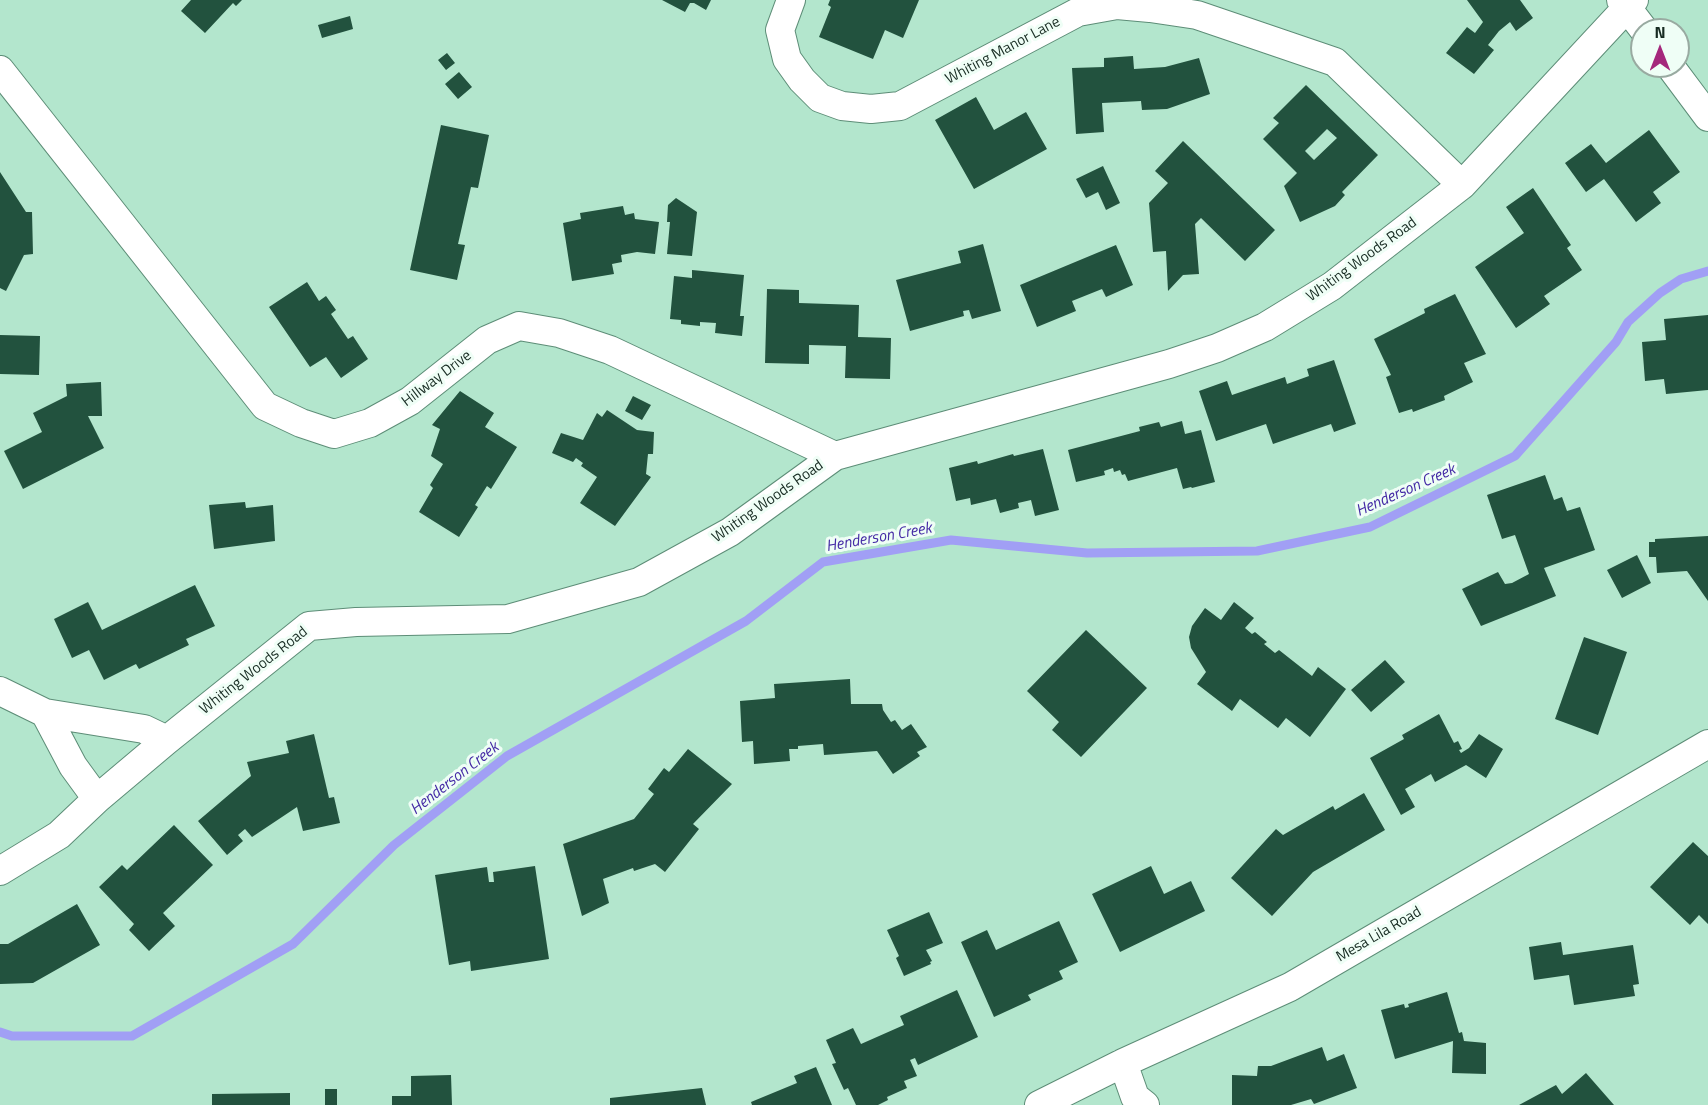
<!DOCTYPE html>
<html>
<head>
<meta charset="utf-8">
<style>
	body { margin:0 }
	#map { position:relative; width:1708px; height:1105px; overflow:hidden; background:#b3e6cd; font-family:"Titillium Web",sans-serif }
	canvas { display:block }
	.north { position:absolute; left:1630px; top:18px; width:60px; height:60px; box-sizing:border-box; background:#effef6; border:2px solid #99aaa1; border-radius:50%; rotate:0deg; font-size:16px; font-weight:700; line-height:24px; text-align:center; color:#172b22 }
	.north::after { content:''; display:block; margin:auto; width:21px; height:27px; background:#a4287c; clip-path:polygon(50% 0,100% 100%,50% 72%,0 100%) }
</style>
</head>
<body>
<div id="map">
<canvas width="1708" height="1105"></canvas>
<div class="north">N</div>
</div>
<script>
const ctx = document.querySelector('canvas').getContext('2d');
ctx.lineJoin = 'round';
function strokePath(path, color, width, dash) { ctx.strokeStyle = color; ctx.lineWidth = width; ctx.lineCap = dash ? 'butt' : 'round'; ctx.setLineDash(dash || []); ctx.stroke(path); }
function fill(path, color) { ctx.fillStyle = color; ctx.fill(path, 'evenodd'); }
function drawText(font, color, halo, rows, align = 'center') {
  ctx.font = font + ' "Titillium Web",sans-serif'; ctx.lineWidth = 6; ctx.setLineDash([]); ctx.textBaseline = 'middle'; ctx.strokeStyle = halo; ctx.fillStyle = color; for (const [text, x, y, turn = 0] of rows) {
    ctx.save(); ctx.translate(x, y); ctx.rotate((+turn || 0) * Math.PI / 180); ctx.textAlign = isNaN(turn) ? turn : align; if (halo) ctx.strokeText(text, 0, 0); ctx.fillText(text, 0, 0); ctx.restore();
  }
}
strokePath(new Path2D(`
	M0 1032 12 1036H132L293 944 394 845 507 756 746 621 823 562 951 540 1087 553 1257 551 1370 527 1515 456 1616 342 1628 322 1660 293 1681 279 1708 271`), '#a19ff5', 9);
fill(new Path2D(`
	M191 0H242L236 6 233 3 205 33 181 11Z
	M662 0H711L706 10 694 3H690L685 12Z
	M830 0H919L903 38 885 30 873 59 819 37 831 7 828 5Z
	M1467 0H1520L1533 18 1516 31 1510 22 1499 31 1488 45 1494 50 1474 74 1446 53 1467 27 1475 33 1483 22Z
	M350 16 353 29 322 38 318 25Z
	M447 53 455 63 446 70 438 60Z
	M1133 56 1134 69 1165 67 1199 58 1210 94 1167 109 1142 110 1141 101 1102 103 1104 132 1076 134 1072 68 1104 67V58Z
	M459 72 472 87 458 99 445 84Z
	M1306 85 1378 155 1342 192 1345 195 1335 206 1300 222 1284 186 1297 173 1263 139 1279 123 1273 118ZM1327 129 1337 138 1314 160 1305 151Z
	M976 97 994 130 1026 112 1047 149 974 189 935 120Z
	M441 125 489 135 478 188 471 187 458 244 465 245 457 280 410 270Z
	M1649 130 1680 172 1653 192 1661 203 1636 222 1604 179 1586 192 1565 163 1591 144 1606 163Z
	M1183 141 1275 230 1245 261 1201 218 1195 224 1199 274 1183 275 1168 291 1166 251 1153 252 1149 203 1168 183 1155 171Z
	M1103 166 1120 203 1106 210 1098 192 1086 198 1076 179Z
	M0 172 26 212H32L33 254 24 255 6 291 0 288Z
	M1533 188 1571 245 1567 248 1582 270 1544 296 1550 304 1516 328 1475 267 1524 233 1506 207Z
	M676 198 697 212 692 256 667 254 670 222H667L668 205Z
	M623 206 625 215 634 213 635 219 659 222 655 254 637 252 621 255 622 262 612 264 614 274 572 281 563 223 581 219 580 213Z
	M983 244 1001 311 972 319 969 310 963 311 964 316 910 331 896 280 961 263 958 251Z
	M1116 245 1133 285 1106 297 1102 289 1072 301 1076 311 1037 327 1020 285Z
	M692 270 744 275 740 316H744L742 336 715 333 716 323 700 322V326L681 324V320L670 319 674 276 692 278Z
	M307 282 319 301 326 296 336 310 331 314 348 339 353 336 368 359 341 378 326 357 310 367 269 307Z
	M767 289 799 290V303L859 305 858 337 891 338 890 379 845 378 846 346 809 345V364L765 363Z
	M1455 294 1486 354 1464 363 1473 382 1444 396 1445 400 1413 412 1412 409 1399 413 1386 377 1391 375 1374 339 1425 313 1424 309Z
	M1708 315V390L1666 394 1664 379 1645 381 1642 342 1666 340 1664 319Z
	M0 335 40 336 39 375 0 374Z
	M1334 360 1356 424 1334 432 1331 424 1273 444 1266 424 1216 441 1199 391 1227 381 1232 395 1285 377 1287 384 1309 376 1307 369Z
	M101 382 102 416H88L104 448 23 489 4 451 42 432 33 413 67 396 66 384Z
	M460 391 494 413 485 427 517 447 491 489 487 486 475 505 478 507 459 537 419 512 433 488 430 485 443 464 431 456 440 429 432 425Z
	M633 396 651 405 642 420 625 411Z
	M607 410 637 430 654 432 653 454H648L646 474 651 477 615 526 580 503 597 477 581 466 583 463 576 458 573 462 552 453 561 433 583 440 597 413 602 417Z
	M1182 421 1185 434 1201 430 1215 482 1192 488 1191 487 1183 489 1177 468 1128 481 1125 474 1122 475 1120 470 1114 472 1113 468 1104 471 1105 475 1076 482 1068 450 1140 431 1139 427 1159 422 1161 427Z
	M1043 449 1059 510 1035 516 1031 500 1018 503 1019 508 1000 513 996 499 971 505 970 498 956 501 949 468 977 461 978 464 1013 454 1014 456Z
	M1545 475 1554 500 1562 497 1567 511 1580 507 1595 550 1544 568 1556 596 1481 626 1462 589 1498 572 1505 584 1512 583 1529 574 1515 535 1502 539 1487 495Z
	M245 502 246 508 273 505 275 541 214 549 209 505Z
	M1708 536V601L1687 571 1657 573 1656 557H1649V542H1655V539Z
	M1637 555 1651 583 1622 598 1607 570Z
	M195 585 215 626 186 639 189 645 139 669 136 664 104 680 89 650 72 658 54 619 88 602 102 630Z
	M1234 602 1254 618 1245 628 1252 634 1255 632 1267 642 1264 644 1275 653 1279 650 1312 676 1318 667 1346 689 1310 737 1286 718 1278 728 1240 699 1232 711 1197 684 1206 672 1191 648 1189 637 1192 626 1205 608 1221 620Z
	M1086 630 1147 688 1081 757 1052 730 1059 722 1027 691Z
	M1584 637 1627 652 1598 735 1555 719Z
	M1385 660 1405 682 1371 712 1351 690Z
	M850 679 851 704H882L883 710 891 722 895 720 902 730 911 724 927 747 917 752 920 756 893 774 877 751 824 755 823 744 798 746V749H789L790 761 754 764 753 741 742 742 740 701 775 698 774 684Z
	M1439 714 1454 743 1458 741 1462 749 1459 750 1461 753 1469 748 1479 734 1503 749 1486 778 1466 765 1435 782 1431 774 1405 789 1415 807 1401 815 1370 758 1404 739 1402 735Z
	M314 734 329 798 334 797 340 823 303 831 297 807 252 837 245 829 238 835 243 841 227 855 198 821 251 776 247 762 289 753 286 741Z
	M688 749 732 784 693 824 699 829 665 872 655 864 634 871 633 868 603 879 609 903 582 916 563 844 634 819 654 794 648 789 664 768 669 772Z
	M1364 793 1385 830 1313 872 1272 916 1231 878 1276 829 1283 835 1333 806 1335 810Z
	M174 825 213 865 163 913 175 926 149 951 129 930 134 924 99 887 122 865 127 870Z
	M1693 842 1708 856V924L1699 915 1690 925 1650 887Z
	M535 866 549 959 471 971 470 961 449 965 435 875 487 867 489 882H494L493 872Z
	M1151 866 1164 894 1191 881 1205 911 1120 952 1092 894Z
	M77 904 100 945 33 983 0 984V944H8Z
	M929 912 943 943 926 950 932 961 930 962 931 964 904 976 896 958 899 956 887 930Z
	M1059 921 1078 962 1059 971 1063 979 1028 995 1031 1000 994 1017 961 942 987 930 996 950Z
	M1561 942 1563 955 1633 945 1639 984 1633 985 1635 996 1574 1005 1569 975 1534 980 1529 947Z
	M957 990 978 1037 918 1065 915 1058 910 1060 917 1076 904 1081 907 1088 887 1097 888 1100 878 1105H856L848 1088 844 1090 832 1064 836 1063 826 1040 853 1028 861 1044 904 1025 900 1016Z
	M1447 992 1459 1033 1462 1032 1464 1041 1486 1043V1074L1452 1073 1453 1041 1395 1059 1381 1010 1404 1004 1405 1008 1409 1007 1408 1004Z
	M1322 1047 1327 1061 1344 1054 1357 1088 1314 1104 1311 1099 1291 1105H1232V1075L1257 1076 1258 1066H1271Z
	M816 1067 832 1105H752L751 1102 797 1083 794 1076Z
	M1586 1073 1614 1105H1519L1556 1085 1562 1094Z
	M451 1075 452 1105H392V1096H411V1076Z
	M702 1088 706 1105H610V1098Z
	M325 1089H337V1105H325Z
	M290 1093V1105H212V1094Z`), '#22523e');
const street = new Path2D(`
	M791 0 780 30 787 59 802 80 820 98 842 106 871 109 900 106 1078 12 1117 5 1150 8 1197 15 1335 62 1462 185
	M1621 0 1644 30
	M1670 66 1708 117
	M0 70 265 406 301 423 334 434 370 423 410 401 487 340 519 326 559 333 610 350 835 456
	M0 691 45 713 144 729 167 740
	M45 713 73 766 97 799
	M0 871 59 835 97 799 167 740 309 626 356 622 508 619 639 582 730 532 835 456 1169 364 1217 348 1265 327 1332 286 1462 185 1634 0
	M1123 1063 1135 1097 1145 1105
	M1039 1105 1123 1063 1290 987 1708 744`);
strokePath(street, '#5d8d77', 30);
strokePath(street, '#fff', 28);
drawText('15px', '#172b22', '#effef6', [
	["Whiting Manor Lane",1003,51,-28],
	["Whiting Woods Road",1362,260,-36],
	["Hillway Drive",437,379,-37],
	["Whiting Woods Road",768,502,-35],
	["Whiting Woods Road",254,671,-38],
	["Mesa Lila Road",1379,935,-30]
]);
drawText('italic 16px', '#442aa5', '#effef6', [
	["Henderson Creek",1406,491,-24],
	["Henderson Creek",879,538,-10],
	["Henderson Creek",455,779,-38]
]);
</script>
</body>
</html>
